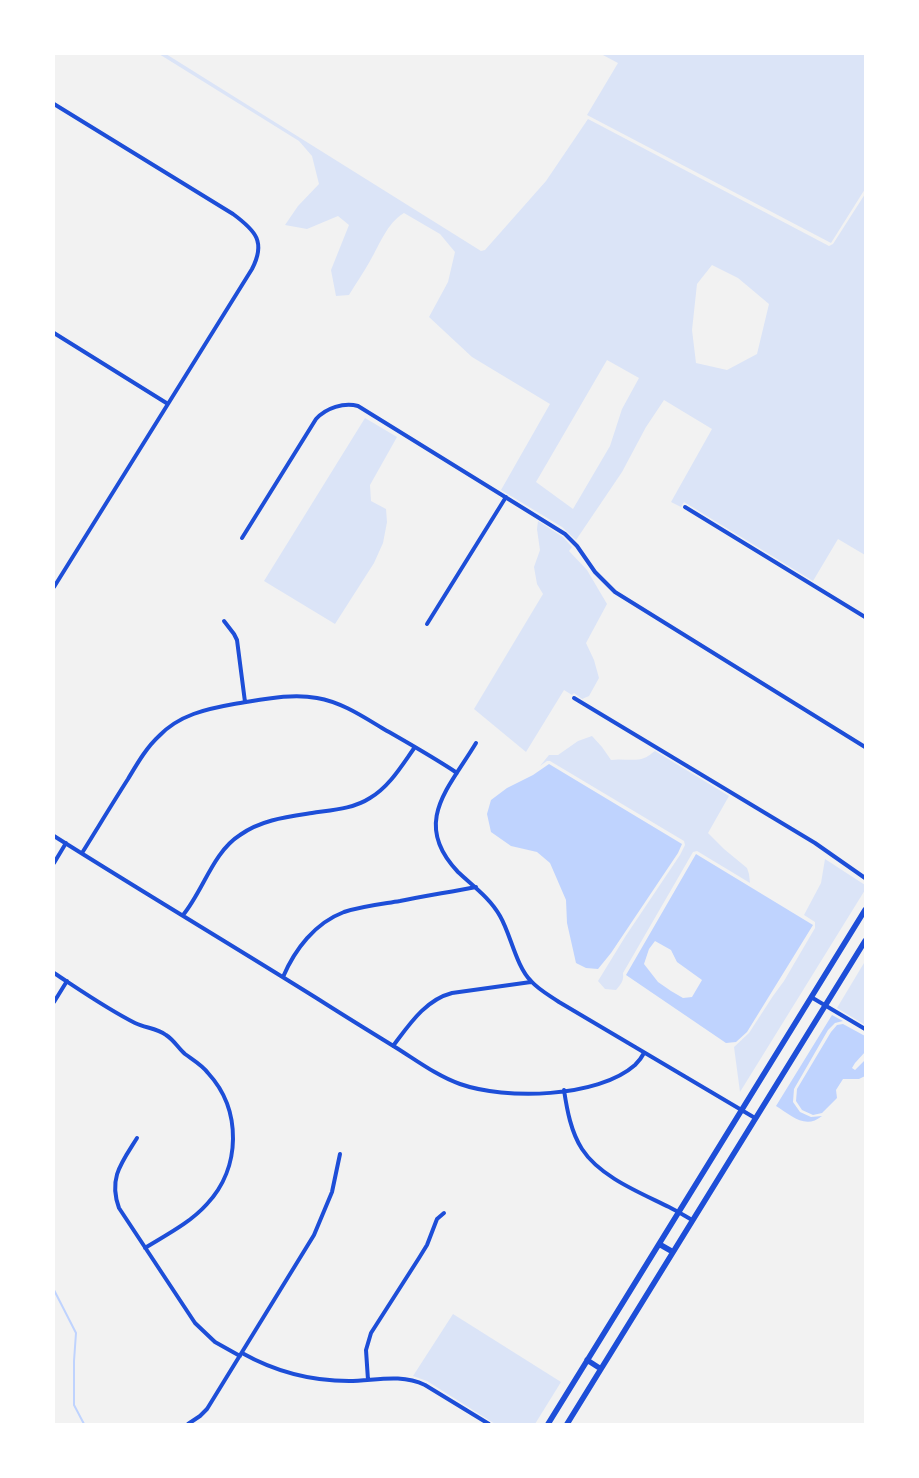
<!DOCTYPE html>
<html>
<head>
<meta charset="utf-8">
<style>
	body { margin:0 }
	#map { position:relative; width:919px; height:1478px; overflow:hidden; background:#f2f2f2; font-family:"Zilla Slab",serif }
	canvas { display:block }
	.frame { position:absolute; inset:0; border:55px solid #fff; pointer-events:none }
</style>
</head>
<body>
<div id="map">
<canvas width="919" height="1478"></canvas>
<div class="frame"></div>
</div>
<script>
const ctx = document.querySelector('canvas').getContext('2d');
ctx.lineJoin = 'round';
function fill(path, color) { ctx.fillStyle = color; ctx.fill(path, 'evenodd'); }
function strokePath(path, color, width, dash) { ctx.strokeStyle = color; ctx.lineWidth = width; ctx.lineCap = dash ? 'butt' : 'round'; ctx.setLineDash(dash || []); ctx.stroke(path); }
fill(new Path2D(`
	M159 54H166L481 251 485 250 546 181 588 119 829 246 833 244 865 194V555L838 539 813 581 684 502 681 507 671 502 712 429 664 400 646 427 622 472 576 540 562 527 501 490 550 404 472 357 429 317 448 282 455 252 440 234 404 213C387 223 380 244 370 261 364 272 356 283 349 295L336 296 331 270 349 225 338 216 307 229 285 225 298 206 319 184 312 156 299 141ZM712 265 738 278 769 304 757 354 727 370 696 363 692 330 697 284ZM607 360 639 378 622 409 610 446 573 509 536 482Z
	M601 54H865V189L831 243 587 115 618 63Z
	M365 418 397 437 370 485 371 501 386 509 387 522 383 543 374 563 335 624 264 581Z
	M538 521 563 537 572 547 569 551 587 570 607 604 586 643 594 660 599 678 589 696 582 699 574 693 572 695 564 690 526 752 474 709 543 594 537 584 534 567 540 550 537 529Z
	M592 736 602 747 611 760C622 758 635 762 644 758 648 757 652 753 655 751L729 796 708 833 724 849 747 868 749 874 750 883 697 851 693 852 623 973C624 981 621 984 616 990L605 989 598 981 625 937 680 855 685 845 684 841 550 761H547L540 766 549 755H558L578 741Z
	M825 859 865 885V890L740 1092 734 1047 749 1033 773 996 784 981 815 928V922L804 915 821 883Z
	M864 963 865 964V1025L837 1008Z
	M453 1314 561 1382 535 1424H495L427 1381 413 1376Z`), '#dbe4f7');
fill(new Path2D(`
	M549 764 682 844 678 853 611 953 598 969 586 968 576 963 567 923 566 900 550 863 537 852 511 846 491 832 487 814 491 800 507 788 533 775Z
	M696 854 813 925 747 1032 736 1042 726 1043 626 975ZM655 941 671 950 677 962 702 980 692 997 683 998 671 991 658 982 644 964 649 949Z
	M832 1015 843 1021 835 1023 828 1030 794 1089 793 1102 800 1112 811 1117 822 1116C805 1130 791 1115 776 1106Z
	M843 1024 865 1036V1052L855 1063 852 1068 855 1070 865 1060V1076L859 1079H843L836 1090 837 1098 822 1113 813 1115 802 1110 796 1101 797 1089 831 1032 837 1025Z`), '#bfd3fe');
strokePath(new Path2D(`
	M54 1290 76 1333 74 1361V1405L84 1424`), '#bfd3fe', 2);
strokePath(new Path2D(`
	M54 104 233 214C256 231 266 242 252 269L54 587
	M54 333 168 404
	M685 507 865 617
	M242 538 316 419C326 408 344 402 358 406L565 534 577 546 595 572 615 592 865 747
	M224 621 234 634 237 640 245 702
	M427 624 506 497
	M574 698 815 843 865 878
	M476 743C449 788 411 823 458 872 473 886 490 898 500 916 511 935 516 966 531 981 539 990 549 995 559 1002L755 1118
	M54 836C141 891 230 944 318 999 343 1015 369 1031 395 1047 416 1060 437 1076 460 1084 505 1100 598 1098 635 1065 639 1061 642 1057 644 1053
	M82 853C97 829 112 804 128 779 137 764 146 748 159 736 179 715 206 709 234 704 261 700 290 693 317 698 341 702 362 716 382 728 408 743 433 757 457 773
	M54 863 66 843
	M183 915C203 891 213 852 240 835 261 820 286 817 312 813 332 810 353 809 370 798 390 786 402 765 415 747
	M54 973C80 990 107 1009 135 1023 145 1028 157 1028 166 1035 174 1040 178 1048 185 1054 193 1060 202 1065 208 1073 242 1110 241 1168 207 1204 190 1223 166 1235 145 1248
	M283 977C295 949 315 923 344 912 362 906 382 904 400 901 425 896 450 892 476 887
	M811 997 865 1029
	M54 1002 67 981
	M393 1046C409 1025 425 1000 452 993L531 982
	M564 1090C567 1110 571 1132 582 1149 600 1177 641 1193 669 1207 677 1211 685 1216 692 1220
	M137 1138C122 1162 108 1178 119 1208L195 1323 215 1342 240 1356
	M242 1353C274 1371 312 1381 349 1381 374 1381 400 1373 425 1385L489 1424
	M368 1380 366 1350 371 1333 419 1258 427 1245 437 1219 444 1213
	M188 1424 200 1416 207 1409 314 1235 332 1192 340 1154`), '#1d4ed8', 4);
strokePath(new Path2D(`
	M659 1244 673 1252
	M587 1360 601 1369
	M548 1424 865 910
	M567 1424 865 941`), '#1d4ed8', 5.5);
</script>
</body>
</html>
